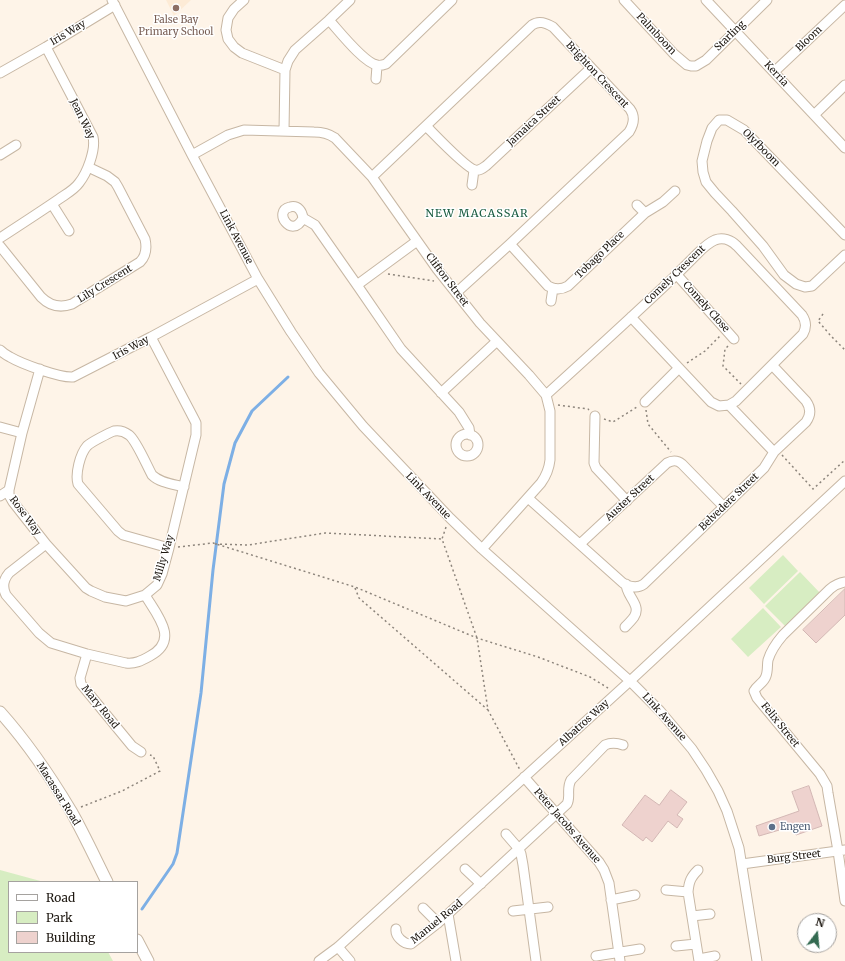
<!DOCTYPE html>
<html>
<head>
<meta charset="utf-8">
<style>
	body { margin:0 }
	#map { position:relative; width:845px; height:961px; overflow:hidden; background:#fef4e8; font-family:Merriweather,serif }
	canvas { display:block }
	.legend { position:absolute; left:8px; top:881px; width:130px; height:72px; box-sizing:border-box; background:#fff; border:1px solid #a5a29f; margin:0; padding:5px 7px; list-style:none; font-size:12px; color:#1d1710 }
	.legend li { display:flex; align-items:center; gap:8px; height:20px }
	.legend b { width:20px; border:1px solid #a5a29f }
	.north { position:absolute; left:797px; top:913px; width:40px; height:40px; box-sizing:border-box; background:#fff; border:1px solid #a5a29f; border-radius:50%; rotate:16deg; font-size:11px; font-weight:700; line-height:16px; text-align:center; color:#1d1710 }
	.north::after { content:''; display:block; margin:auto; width:14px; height:18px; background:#336a51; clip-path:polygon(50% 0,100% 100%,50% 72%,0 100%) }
</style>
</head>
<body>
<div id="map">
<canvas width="845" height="961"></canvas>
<ul class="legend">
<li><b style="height:5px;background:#fff"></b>Road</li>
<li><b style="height:11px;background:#d7edc2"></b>Park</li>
<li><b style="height:11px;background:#eed2ce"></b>Building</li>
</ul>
<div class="north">N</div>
</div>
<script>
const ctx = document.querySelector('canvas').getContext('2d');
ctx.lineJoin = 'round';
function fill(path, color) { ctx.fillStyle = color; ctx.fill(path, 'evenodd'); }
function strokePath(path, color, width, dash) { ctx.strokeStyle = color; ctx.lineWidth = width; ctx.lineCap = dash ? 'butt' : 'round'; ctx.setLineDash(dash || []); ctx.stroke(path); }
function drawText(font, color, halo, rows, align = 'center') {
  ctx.font = font + ' Merriweather,serif'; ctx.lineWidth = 3; ctx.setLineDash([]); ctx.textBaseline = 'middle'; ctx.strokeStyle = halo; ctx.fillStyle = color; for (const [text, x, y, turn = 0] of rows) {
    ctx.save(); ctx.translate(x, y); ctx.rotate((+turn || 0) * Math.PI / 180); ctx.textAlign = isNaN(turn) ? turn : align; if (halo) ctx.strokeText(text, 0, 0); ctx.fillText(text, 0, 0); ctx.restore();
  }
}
fill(new Path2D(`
	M166 0H191L174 16Z`), '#fdebd6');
fill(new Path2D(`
	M783 555 798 571 764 604 749 588Z
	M800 572 821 594 786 627 765 606Z
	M763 608 781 627 748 657 731 639Z
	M0 870 44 882H9V952H108L113 961H0Z`), '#d7edc2');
strokePath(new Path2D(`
	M142 909 173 864 177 853 201 693 213 570 224 484 235 443 252 411 288 377`), '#7dafe5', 3);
const building = new Path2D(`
	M845 589V615L816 643 803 630Z
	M809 786 822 826 796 835 793 826 759 836 756 826 799 811 792 792Z
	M671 790 687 802 677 815 683 819 677 828 668 821 652 842 646 837 643 841 622 825 645 795 659 805Z`);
fill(building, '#eed2ce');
strokePath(building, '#d3b7b4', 1);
const minor = new Path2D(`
	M112 0 192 155 258 279 291 332 319 373 363 426 450 518 482 549 630 681 660 711 692 749 706 770 718 791 727 811 739 848 757 961
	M244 0 234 9 228 18 226 30 228 39 234 47 242 53 285 70
	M624 0 674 54 687 65 691 66H696L706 60 767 0
	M706 0 845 148
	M329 20C339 31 364 63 377 65 380 66 383 65 386 64L452 0
	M774 72 845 5
	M0 73 46 47 115 5
	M376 79 377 66
	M814 115 845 85
	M426 126C435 135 466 168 475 170 480 171 483 168 487 165L591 68
	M284 131 285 70 288 61 295 50 329 20 350 0
	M0 155 16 145
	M192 155 228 135 244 130 314 132C322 132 328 133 335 138L372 177 437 269 480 323 529 375 546 395 550 411V460C549 469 546 476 541 483L482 549
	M372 177 532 25C539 20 546 23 553 27L630 109C635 116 634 124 629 132L510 244 456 293
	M472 185 474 170
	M52 204 69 231
	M637 205 645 213
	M303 218C292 240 272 211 290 207 298 205 302 211 303 218L315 225 357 285 401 349 459 412 469 428 470 435
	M845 235 744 130 727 120H719L712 128 707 141 702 161 703 172 706 182 715 193 732 211 763 246 784 275 796 284 805 287 812 286 845 255
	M0 238C20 225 40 212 59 199 66 194 74 190 79 183 87 173 96 150 93 137L46 47
	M510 244 548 286C555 290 561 290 568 286L645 213 663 202 675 191
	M0 246 41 297C50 306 61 308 72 304L140 262C146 256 147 248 145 239L118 187 115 182 107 176 88 167
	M677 275 734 339
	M357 285 417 241
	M551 301 553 288
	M0 350C3 353 6 355 10 357 22 364 60 378 73 377L151 337 258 279
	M772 365 806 401C811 408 811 415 806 422L774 452
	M40 369 22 433 9 490V495L13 502 46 544 86 588 91 591 105 597 126 601 145 595 157 585 162 574 169 548 196 435V423L194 419 151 337
	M441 393 497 341
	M546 395C589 356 632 317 674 277 682 269 690 261 698 253 703 248 708 243 715 240 723 237 731 240 737 246L802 315C806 321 807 327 803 334L736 401 729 405
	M645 402 679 368
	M595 416 594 463 596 468 627 501
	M0 427 22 433
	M456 445a11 11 0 1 1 22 0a11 11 0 1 1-22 0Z
	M0 496 9 490
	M528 498 623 583C630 587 637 589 644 584L764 468 774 452 729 405 719 406 711 402 631 317
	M46 544 9 573C3 580 2 587 6 595L39 633 51 643 87 654 126 663C135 664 141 661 150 656 180 640 157 615 145 595
	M580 544 667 463C673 460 677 460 682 464L724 507
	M169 548 123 535 118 531 78 484C75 474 80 454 87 446 91 442 109 433 114 431 119 430 125 432 129 435 136 440 147 466 152 475 160 483 173 484 184 487
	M845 582C839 583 835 585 830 589L783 635C777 642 771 650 768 660 767 665 768 671 766 676 764 683 757 685 754 691L757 698 820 774 827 786 828 793 838 851 845 901
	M625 627C628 624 631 621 634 617 642 605 626 596 626 584
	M87 654 80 678 81 684 132 746 141 752
	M524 777 599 862 604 870 609 883 620 961
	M506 834 519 849 521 854 523 865 536 961
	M742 864 845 850
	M465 869 481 884
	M698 870C691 877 689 881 688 892L699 961
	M666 890 688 892
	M611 900 635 895
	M423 908 438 923
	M513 911 548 907
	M448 914 456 961
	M692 916 710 914
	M396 929C395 936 403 944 411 944L438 923 448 914 567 804C571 797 566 789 571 780L605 745C612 742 617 743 623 745
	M676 946 696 944
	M338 947 350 961
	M596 956 640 949
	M699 959 715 956
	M319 961 338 947 630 681 845 481`);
const major = new Path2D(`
	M0 712C27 742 50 776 71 811 84 834 95 858 107 882
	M137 940 148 961`);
strokePath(minor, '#c7b7a4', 11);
strokePath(major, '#c7b7a4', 13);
strokePath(new Path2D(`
	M388 274 434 281
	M823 314 818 321 831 336 845 350
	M728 346 725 349 723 366 741 384
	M687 363 705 351 720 336
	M558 405 588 409 589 410
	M646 410 648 424 671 452
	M604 419 613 422 637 407
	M782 455 813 489 845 460
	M446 527 442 539 477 638 488 710 520 770
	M215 544 248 545 325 533 442 539
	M178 547 213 543 355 587 477 638 538 657 590 677 608 688
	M355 588 359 598 488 710
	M81 807 122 791 160 771 153 756 150 755`), '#8d857c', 1.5, [2, 3]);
strokePath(minor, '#fff', 9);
strokePath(major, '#fff', 11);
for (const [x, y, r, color] of [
	[176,8,4,"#8d6e63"],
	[772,827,4,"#5c6f8a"]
]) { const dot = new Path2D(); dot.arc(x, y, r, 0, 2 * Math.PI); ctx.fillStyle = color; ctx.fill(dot); strokePath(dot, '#fff', 1.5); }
drawText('10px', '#785e54', '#fff', [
	["False Bay",176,20],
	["Primary School",176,32]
]);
drawText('10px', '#1d1710', '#fff', [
	["Iris Way",68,33,-31],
	["Palmboom",656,34,47],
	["Starling",730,36,-44],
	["Bloom",809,39,-43],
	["Kerria",776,74,47],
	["Brighton Crescent",597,75,47],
	["Jean Way",82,119,64],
	["Jamaica Street",534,121,-43],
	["Olyfboom",761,148,45],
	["Link Avenue",236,237,62],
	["Tobago Place",600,255,-44],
	["Comely Crescent",675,275,-44],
	["Clifton Street",447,280,53],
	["Lily Crescent",105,284,-32],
	["Comely Close",706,307,48],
	["Iris Way",131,348,-28],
	["Link Avenue",428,496,46],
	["Auster Street",630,498,-43],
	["Belvedere Street",729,502,-44],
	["Rose Way",25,516,54],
	["Milly Way",164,558,-73],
	["Mary Road",100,707,51],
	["Link Avenue",664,717,48],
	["Albatros Way",584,723,-42],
	["Felix Street",780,725,51],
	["Macassar Road",58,794,58],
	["Peter Jacobs Avenue",567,826,49],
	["Burg Street",794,857,-7],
	["Manuel Road",437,922,-39]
]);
drawText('10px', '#4e5e75', '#fff', [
	["Engen",780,827]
], 'left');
ctx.letterSpacing = '1px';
drawText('11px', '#1b5d42', '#fff', [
	["NEW MACASSAR",477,214]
]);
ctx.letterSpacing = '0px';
</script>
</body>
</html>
